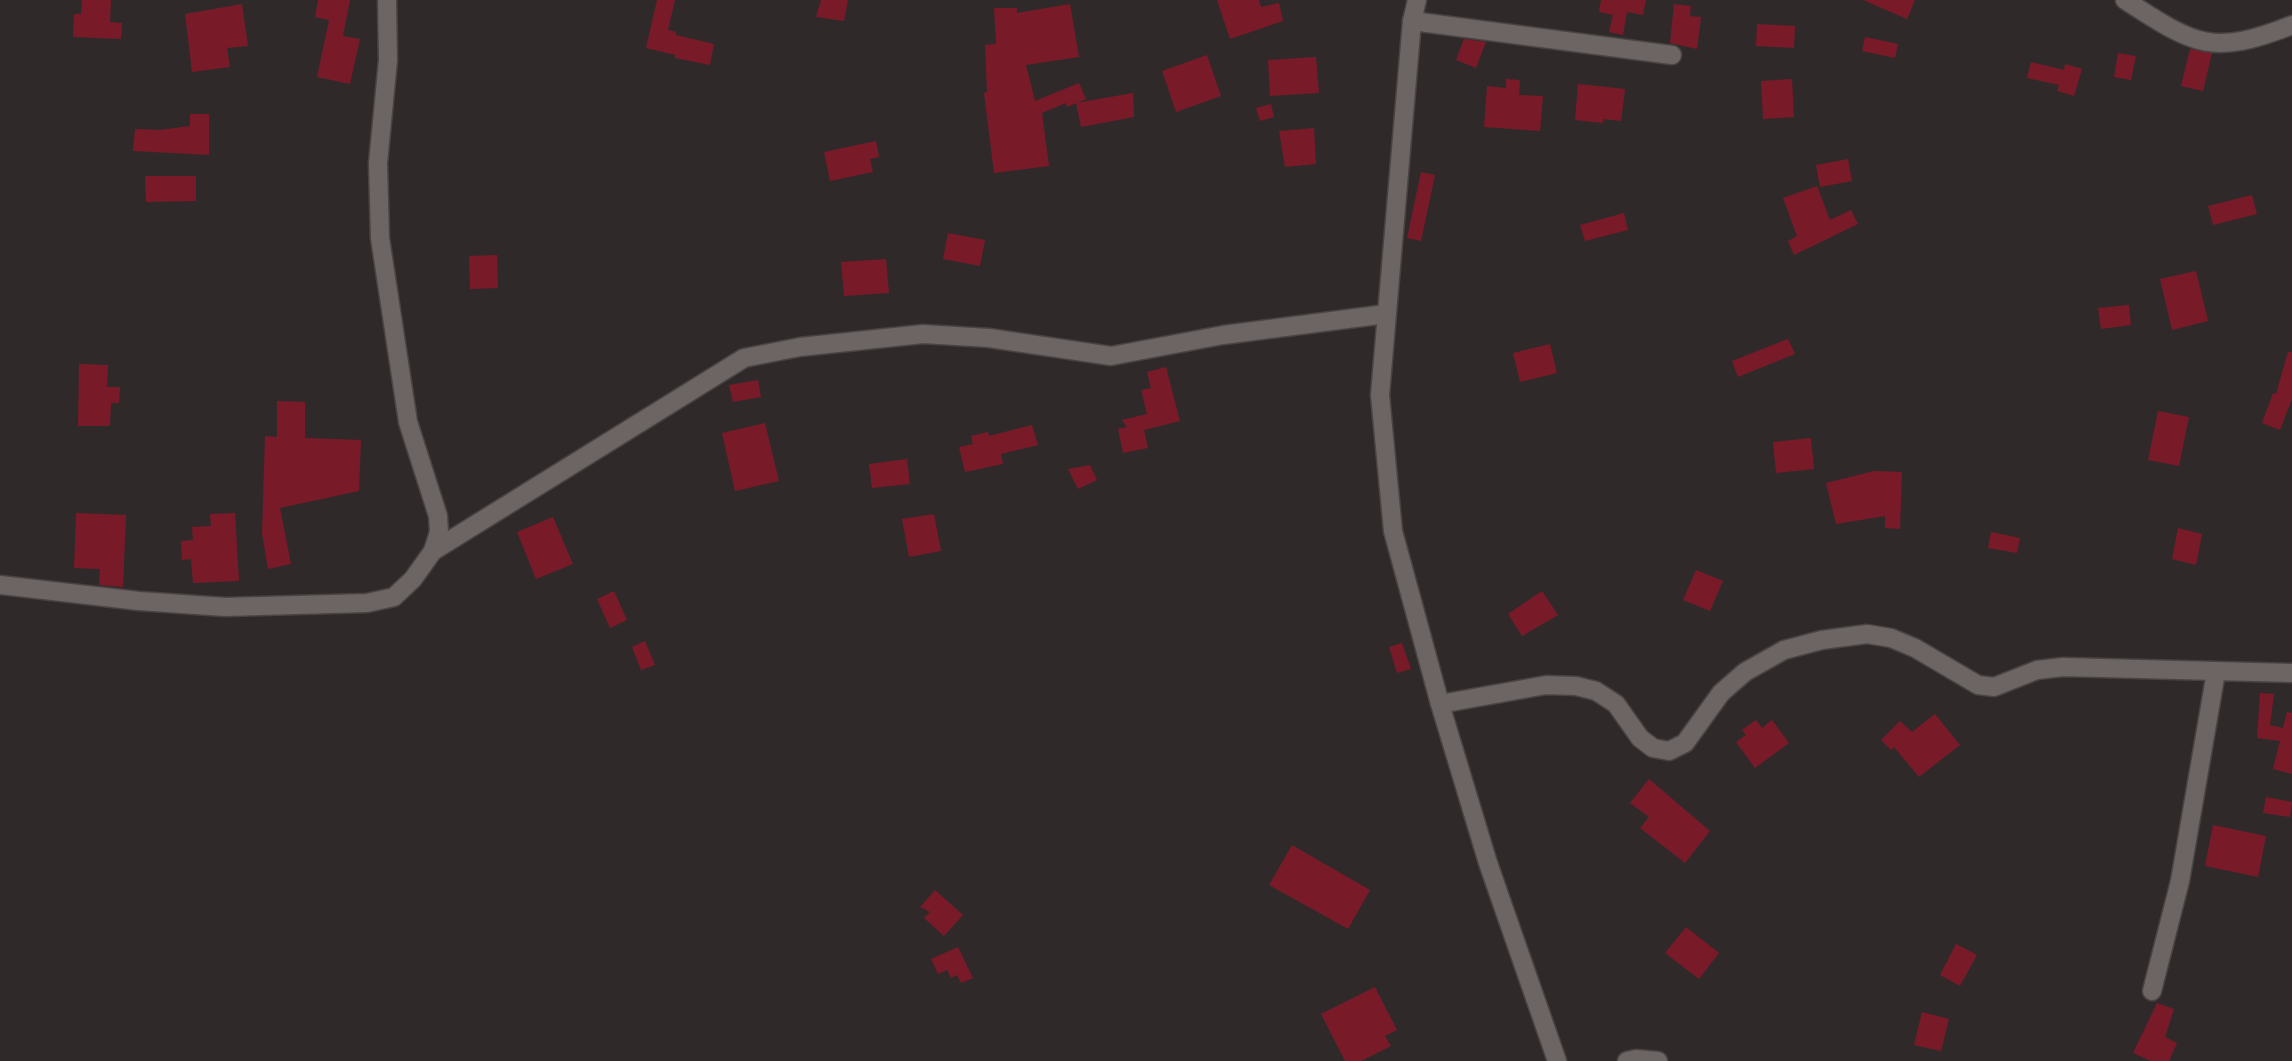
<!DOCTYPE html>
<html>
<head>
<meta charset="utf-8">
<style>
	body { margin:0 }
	canvas { display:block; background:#302929 }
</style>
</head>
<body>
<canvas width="2292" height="1061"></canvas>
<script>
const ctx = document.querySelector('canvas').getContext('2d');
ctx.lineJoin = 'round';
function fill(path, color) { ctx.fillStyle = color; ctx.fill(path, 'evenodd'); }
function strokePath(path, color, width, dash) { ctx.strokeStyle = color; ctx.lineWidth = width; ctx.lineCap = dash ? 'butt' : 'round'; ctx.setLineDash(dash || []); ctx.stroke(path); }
fill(new Path2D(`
	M82 0H111L110 22 122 23 121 39 73 37 74 14H81Z
	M318 0H350L343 36 360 39 350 84 317 77 329 20 315 17Z
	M657 0H675L668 30 676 32V35L714 44 710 65 675 58V55L646 48Z
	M821 0H848L844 21 816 17Z
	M1217 0H1259L1261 7 1279 3 1283 21 1230 39Z
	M1601 0H1646L1643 15 1627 12 1623 35 1609 32 1613 15 1599 12Z
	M1863 0H1915L1907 19Z
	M242 4 248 46 227 48 230 67 192 72 185 14Z
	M1070 4 1079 57 1026 65 1035 101 1079 83 1086 99 1067 107 1066 103 1042 113 1049 166 994 173 984 93 987 92 985 45 996 44 994 8H1017V13Z
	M1674 4 1691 6 1690 16 1701 17 1697 49 1670 43Z
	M1757 24 1795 26 1794 48 1756 46Z
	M1865 37 1898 44 1895 58 1862 51Z
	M1464 39 1486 42 1476 68 1456 60Z
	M2190 49 2212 53 2203 91 2181 86Z
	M2118 53 2136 56 2131 80 2114 77Z
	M1207 55 1221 96 1176 112 1162 71Z
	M1316 57 1319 93 1270 96 1268 60Z
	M2031 62 2064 70 2065 64 2082 69 2074 96 2057 91 2059 85 2027 78Z
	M1506 79 1520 80 1519 95 1543 96 1540 131 1484 127 1487 86 1506 88Z
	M1792 79 1794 117 1763 119 1761 81Z
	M1578 84 1625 89 1621 121 1603 119V123L1575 120Z
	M1133 93 1134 117 1081 127 1076 103Z
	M1271 104 1274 117 1260 121 1256 108Z
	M190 114H209V155L133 151 135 129 160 130 190 126Z
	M1314 128 1316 164 1285 167 1279 131Z
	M876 141 879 157 870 159 873 172 830 181 824 152Z
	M1848 159 1852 181 1820 187 1816 165Z
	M1421 172 1435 175 1421 241 1407 238Z
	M145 176H196V201L146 202Z
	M1817 186 1830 220 1851 210 1858 224 1794 255 1788 241 1797 236 1783 198Z
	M2252 195 2257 214 2213 225 2208 206Z
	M1624 213 1628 230 1585 241 1580 225Z
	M948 233 985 240 980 266 943 259Z
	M497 255 498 288 470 289 469 256Z
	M886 259 889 293 844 296 841 262Z
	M2196 271 2208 321 2172 330 2160 279Z
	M2129 305 2131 325 2101 329 2098 308Z
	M1788 339 1795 354 1738 377 1732 361Z
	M1550 344 1557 373 1520 382 1513 353Z
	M2288 352H2292V399L2280 430 2262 423 2273 393 2276 394Z
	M79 364 108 365 107 387H120L119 403H111L110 426H78Z
	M1166 367 1180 421 1144 430 1148 448 1123 453 1118 429 1127 427 1122 420 1147 414 1141 390 1151 388 1147 372Z
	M758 380 761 397 733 402 729 385Z
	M277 401 305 402V438L361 440 359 491 280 508 291 564 268 569 262 533 265 436 277 437Z
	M2158 411 2189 417 2179 466 2148 460Z
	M765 423 779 481 735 491 722 433Z
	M1032 425 1038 445 1001 454 1003 464 965 472 959 447 973 444 971 436 988 432 989 436Z
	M1811 438 1814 469 1776 473 1773 442Z
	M907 459 910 484 872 488 869 464Z
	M1090 465 1097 480 1078 489 1068 469Z
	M1874 471 1902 472 1900 529 1885 528V516L1836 524 1826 483Z
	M76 513 126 515 123 587 99 585 100 569 74 568Z
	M235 513 239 581 193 583 191 559 182 560 181 541 193 540 192 527 211 526 210 514Z
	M934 514 941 551 909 557 902 519Z
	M553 517 573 564 536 579 517 532Z
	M2178 528 2202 534 2196 565 2172 559Z
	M1991 532 2020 538 2017 553 1988 548Z
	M1696 570 1723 581 1710 611 1683 600Z
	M614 591 627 620 610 628 597 599Z
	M1542 591 1558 615 1522 636 1508 614Z
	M645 641 655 665 641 670 632 647Z
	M1402 643 1411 669 1397 673 1389 647Z
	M2260 693 2274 694 2270 725 2283 728 2287 712 2292 713V774L2273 769 2280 741 2257 738Z
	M1935 714 1960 745 1919 777 1894 747 1891 750 1881 740 1900 721 1912 732Z
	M1756 720 1762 728 1772 720 1789 743 1755 768 1736 742 1746 735 1742 730Z
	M1649 779 1710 831 1685 863 1640 828 1649 817 1630 803Z
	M2266 797 2292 802 2290 817 2263 813Z
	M2213 825 2266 836 2258 877 2205 866Z
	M1292 845 1370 890 1348 929 1269 885Z
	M935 890 963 915 944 936 924 918 930 912 920 907Z
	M1686 927 1719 953 1699 979 1665 953Z
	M1956 944 1977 955 1960 986 1940 975Z
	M958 947 973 978 961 983 957 975 951 978 947 970 938 974 931 959Z
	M1375 987 1397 1030 1385 1036 1391 1046 1361 1061H1345L1321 1014Z
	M2157 1003 2174 1009 2165 1037 2177 1043 2169 1061H2151L2133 1053Z
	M1922 1012 1949 1019 1941 1051 1914 1045Z`), '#791a29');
const street = new Path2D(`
	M2125 0C2195 45 2211 57 2292 25
	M1412 21 1672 55
	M433 551 744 358 800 347 923 334 989 338 1111 356 1223 335 1386 314
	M0 585 139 601 225 607 367 603 394 597 413 579 433 551 439 532 438 516 408 422 380 238 378 163 388 60 387 0
	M1440 704 1546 685 1576 686 1596 691 1616 704 1640 738 1653 748 1669 751 1685 743 1721 693 1745 672 1784 650 1822 640 1867 634 1891 638 1915 648 1978 685 1994 687 2037 670 2063 667 2292 673
	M2152 991 2180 881 2216 672
	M1627 1061 1636 1059 1658 1061`);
const secondary = new Path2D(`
	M1417 0 1412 21 1380 395 1393 531 1440 704 1488 863 1557 1061`);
strokePath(street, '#494444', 21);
strokePath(secondary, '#494444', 21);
strokePath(street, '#6d6464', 18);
strokePath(secondary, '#6d6464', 18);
</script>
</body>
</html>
